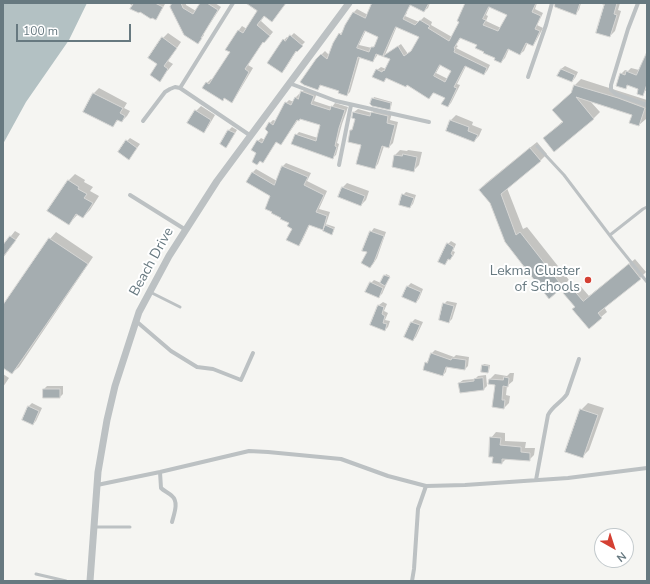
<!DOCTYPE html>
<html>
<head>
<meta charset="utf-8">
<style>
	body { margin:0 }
	#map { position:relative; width:650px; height:584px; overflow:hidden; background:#f5f5f2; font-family:"Nunito Sans",sans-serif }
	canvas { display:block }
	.frame { position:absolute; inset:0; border:4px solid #677980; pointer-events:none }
	.north { position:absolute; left:594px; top:528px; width:40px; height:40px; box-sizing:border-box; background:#fff; border:1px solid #c2c9cc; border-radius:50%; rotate:141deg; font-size:11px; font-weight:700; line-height:16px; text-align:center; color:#677980 }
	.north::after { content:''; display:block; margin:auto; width:14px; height:18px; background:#d44033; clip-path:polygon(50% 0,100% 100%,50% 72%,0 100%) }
	.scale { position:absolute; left:16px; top:24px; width:115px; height:18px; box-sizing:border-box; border:2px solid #677980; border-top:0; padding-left:5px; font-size:12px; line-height:14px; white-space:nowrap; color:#677980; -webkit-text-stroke:3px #fff; paint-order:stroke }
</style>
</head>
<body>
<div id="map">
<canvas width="650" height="584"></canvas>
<div class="frame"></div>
<div class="north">N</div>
<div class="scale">100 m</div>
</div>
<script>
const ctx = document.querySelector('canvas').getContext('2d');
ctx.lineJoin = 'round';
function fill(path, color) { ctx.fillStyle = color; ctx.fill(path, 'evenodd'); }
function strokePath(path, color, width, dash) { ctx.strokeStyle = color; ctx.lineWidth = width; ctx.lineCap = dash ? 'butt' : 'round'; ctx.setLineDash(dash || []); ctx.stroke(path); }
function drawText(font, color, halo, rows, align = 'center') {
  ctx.font = font + ' "Nunito Sans",sans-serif'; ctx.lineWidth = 4; ctx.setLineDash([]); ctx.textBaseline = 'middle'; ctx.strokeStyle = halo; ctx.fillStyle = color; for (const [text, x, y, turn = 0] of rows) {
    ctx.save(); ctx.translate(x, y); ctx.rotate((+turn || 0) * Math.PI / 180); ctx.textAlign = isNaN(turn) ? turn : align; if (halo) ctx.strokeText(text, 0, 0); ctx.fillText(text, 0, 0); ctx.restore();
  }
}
fill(new Path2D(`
	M3 3H87L69 40 26 102 3 144Z`), '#b3c1c3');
fill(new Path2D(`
	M128 3H158L160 4 162 3 165 4 158 16 156 19Z
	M174 3H186V5L196 11 202 3H215L221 7 203 34 204 35 201 39 198 42Z
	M248 3H286L272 21 265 15 261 21 273 32 268 38 263 41 248 65 253 68 235 98 231 102 225 98 222 100 207 83 211 79 213 80 231 52 239 30 242 26 247 29 259 11Z
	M373 3H384L407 13 405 16 419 22 424 17 432 22 431 25 452 37 461 22 466 5 464 3H537L535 9 543 13 537 25 543 28 536 41 533 45 528 42 524 51 520 54 509 49 505 58 501 62 478 45 461 37 456 45 458 46 456 48 490 65 487 71 484 74 466 66 457 84 460 85 451 103 448 106 446 97 434 92 429 98 407 84 387 77 384 81 377 70 381 67 386 69 391 59 378 54 376 57 373 61 360 57 350 92 347 95 340 90 322 84 318 89 320 56 325 51 329 55 340 34 343 31V32L354 12 357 9 368 15ZM490 6 508 15 501 28 486 21 488 16 486 15ZM397 26 420 36 412 51 408 54 401 44 385 55ZM366 30 379 36 376 44 372 48 359 45ZM441 64 452 71 448 79 436 73Z
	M396 3H430L428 8 424 11 411 5 407 10Z
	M557 3H581L579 10 576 13Z
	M598 3H620L618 10 621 11 615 31 610 36 605 5Z
	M168 33 181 42 168 61 173 64 164 75 159 80 158 64 163 38Z
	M294 33 305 42 297 50 285 69 282 72 269 63 284 40 287 37 289 38Z
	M647 54V89L642 95 639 88 629 85 625 88 621 74 625 70 628 71 631 68 639 70Z
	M565 66 578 72 575 78 572 81 561 69Z
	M581 79 647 100V114L646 119 639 125 633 114 590 101 600 112 593 119 544 138 563 121 575 85Z
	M99 88 127 103 124 108 130 111 127 116 122 121 119 119 113 126 85 111 94 93Z
	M305 89 317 93 314 101 332 107 335 103 348 107 342 124 337 143 339 144 336 155 332 158 296 135 299 132 318 138 321 124 301 118 299 120H298L284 140 281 144 276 142 266 158 263 161 258 153V141L261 138 265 140 269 132 270 123 273 120 276 121 286 103 289 100 294 102 295 98 299 94 301 95 302 92Z
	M374 97 392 102 391 107 390 108 373 99Z
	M201 106 215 115 208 127 203 132 196 111Z
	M358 109 372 113 375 109 392 113 390 120 398 122 393 143 389 147 384 146 378 164 374 168 362 144 351 130 354 127 357 118 354 112Z
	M456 115 473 122 472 125 482 129 479 136 474 141 447 130 451 120Z
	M232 127 237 130 229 143 226 147 221 144 229 130Z
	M130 138 140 144 129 159 127 141Z
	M537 142 547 154 541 160 507 188 523 229 527 227 569 280 550 297 490 203 480 190 486 183Z
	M400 150 407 151 408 150 422 152 419 165 414 170 393 166 395 155Z
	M286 163 311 173 307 181 327 191 319 209 330 212 326 224 335 227 333 232 324 230 327 224 322 228 310 224 302 241 298 245 293 228 271 196 253 172 256 169 277 181 282 167Z
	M75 174 85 180 84 182 93 187 90 191 99 196 90 210 83 217 78 214 69 224 68 181Z
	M347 183 369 191 366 200 361 205 342 188Z
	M406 192 416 195 413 204 410 207 403 195Z
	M374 228 386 232 377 258 373 264 370 267 368 252 371 232Z
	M15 231 20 234 3 258V247L11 236Z
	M56 232 93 257 19 367 12 373 3 367V307L50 239Z
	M451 241 456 244 453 251 455 252 453 256 450 259H449L445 264 448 244Z
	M635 259 646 272 640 278 604 307 607 312 601 317 576 307 570 288 577 282 589 296Z
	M386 274 390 276 382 294 378 297 371 283 374 280 381 283Z
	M411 283 423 289 419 299 416 302 408 286Z
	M447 301 457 303 452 319 449 322 444 304Z
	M383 302 387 304 384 311 388 313 385 320 390 321 388 327 385 330 372 325 379 305Z
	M415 319 423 322 416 337 413 340 406 337 412 322Z
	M435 350 454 357 456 355 469 357 468 366 465 369 447 366 446 372 443 375 426 363 430 360 432 353Z
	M484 364 490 365 489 371 488 372 483 365Z
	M510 373H514L513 381 507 386 506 395 510 396 509 403 504 408 496 384 490 379 495 374 507 376Z
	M3 374 9 378 3 387Z
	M486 375 487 386 484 389 459 383 463 380 475 379 478 376Z
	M47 386H63V394L60 397 44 389Z
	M32 403 42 408 36 421 33 424 23 420 29 406Z
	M588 403 604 408 589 450 582 457 581 410Z
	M496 432 505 433V441L526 442 525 448H535L534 455 529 460 506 459 502 463 491 438Z`), '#0003');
const building = new Path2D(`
	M134 3H155L163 7 156 20 152 18 151 19 140 12 139 13 130 9Z
	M172 3H181L183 8 193 14 200 3H207L218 10 201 38H202L198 44 184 35 170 7Z
	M246 3H286L272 22 264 16 257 25 270 36 264 43 263 42 245 69 249 72 232 103 224 98 223 101 202 88 206 82 209 84 230 52 225 50 238 30 243 33 257 11Z
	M372 3H429L424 12 410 5 403 19 415 25 420 20 430 26 428 28 449 41 459 22 457 21 465 3H536L532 12 541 16 535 29 540 31 533 46 526 43 520 55 508 49 501 63 494 60 495 58 483 53 484 52 475 48 477 45 460 38 454 48 455 49 454 52 487 68 484 75 465 66 454 87 457 88 448 107 441 104 445 98 434 93H433L429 99 407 85 406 87 386 78 384 82 372 77 376 69 382 72 383 70 384 71 390 59 376 54 373 62 358 57 347 96 338 93 339 91 320 85 318 90 304 85 300 82 316 59 321 54 327 59 333 43 339 33 341 35 345 25 353 12 365 18ZM489 7 507 15 498 31 483 25 486 20 483 19ZM396 27 419 37 411 51 404 56 398 46 383 56ZM365 31 378 37 374 47H371L369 52 357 48ZM440 65 451 71 445 82 434 76Z
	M555 3H580L576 15 555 7Z
	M605 3H617L614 14 617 15 610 37 596 33Z
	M290 35 303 46 297 52 296 51 282 73 267 63 283 39 285 41Z
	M162 37 177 48 164 66 168 69 160 82 150 75 157 64 148 58Z
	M647 52V84L643 96 637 94 638 89 627 85 626 89 616 86 620 73 625 75 626 71 636 75Z
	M561 69 575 75 572 82 557 76Z
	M574 85 618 98 645 108 639 126 629 123 632 115 576 97 594 119 554 152 543 138 563 122 552 110 571 93Z
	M301 91 314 96 311 104 330 110 331 106 345 110 339 128 335 146 337 147 333 159 291 144 295 134 316 141 320 125 300 119 299 121 297 120 281 145 276 142 263 163 260 161 257 165 252 162 256 153 251 150 257 140 262 143 268 132 265 129 269 122 273 125 285 102 291 105 295 97 298 99Z
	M93 93 123 108 120 113 125 116 122 122 117 120 113 127 83 112Z
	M372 98 391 103 390 110 372 106 370 104Z
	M195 110 211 120 204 133 187 123Z
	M353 112 370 116 371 112 388 116 387 123 395 125 389 148 382 146 375 169 356 164 361 145 348 142 350 130H352L355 119 352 118Z
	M450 120 469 127 468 131 478 135 474 142 446 131Z
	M228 130 235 133 226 148 220 144Z
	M126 140 137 148 129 160 118 152Z
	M530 148 541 161 501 194 516 235 520 232 563 287 549 299 505 242 490 203 479 190Z
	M403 154 417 157 414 172 392 167 394 155 402 156Z
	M282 166 308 177 304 185 324 195 316 212 327 216 323 230 309 225 299 246 286 240 292 229 287 226 289 223 280 219 281 218 271 213 272 212 265 209 270 196 246 182 252 172 274 185Z
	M68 180 79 187 78 189 87 194 84 198 93 203 83 218 76 214 69 225 47 211Z
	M342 187 365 196 361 206 338 197Z
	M402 194 414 198 410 208 399 205Z
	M325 225 334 229 332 235 323 231Z
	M370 231 384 236 374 262 370 268 361 263 367 252 362 251Z
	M10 236 16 240 3 257V245Z
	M49 238 88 264 12 374 3 368V305Z
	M447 243 454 247 451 254 453 255 450 260 448 259 445 265 438 262Z
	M629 264 641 279 598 313 602 318 589 329 572 309 575 307 563 293 571 287 583 301Z
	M384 275 390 277 385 286 380 283Z
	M370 282 383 288 379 298 365 292Z
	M407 286 421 292 416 303 402 297Z
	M443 303 454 306 449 323 439 320Z
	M378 305 384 307 382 314 385 316 383 323 387 324 385 331 370 325Z
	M411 322 420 325 413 341 404 337Z
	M431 353 451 360 452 358 466 360 465 370 446 367 443 376 423 370 425 362 427 363Z
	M482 365 489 366 488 373 481 372Z
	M504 377 509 378 508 387 503 386 502 400H505L504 409 492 407 495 385 488 384 489 379 503 380Z
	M483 378 484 390 460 393 458 383 474 381V379Z
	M43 389H60V398H43Z
	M28 406 39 411 33 425 22 420Z
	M580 409 598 415 583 458 565 452Z
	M490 437 501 438 500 445 521 447V452L530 453V461L502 459V464L492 463 493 457H489Z`);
fill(building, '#a5adb0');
strokePath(building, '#d6d6d4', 1);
strokePath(new Path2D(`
	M537 146 564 175 614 241 647 282
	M610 235 643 209 647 207
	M150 292 180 307
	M94 527H130
	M36 574 66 581`), '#bcc1c3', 3);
strokePath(new Path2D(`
	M638 3 628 29 611 85V90L616 94 647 105
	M528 77 546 25 552 3
	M289 83 336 101 429 122
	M180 88 233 3
	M143 121 165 92 170 89 175 87 180 88 251 136
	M339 165 351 105
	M130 195 186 230
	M136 321 171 351 197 367 213 369 241 380 253 353
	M160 472 161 488C164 491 169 493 172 496 179 502 174 514 172 522
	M536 480 548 415C552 406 562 402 567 394L579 359
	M97 485 160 472 249 451 268 452 341 459 388 476 426 486 465 485 568 478 647 468
	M412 581 414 569 418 509 426 486`), '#bcc1c3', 4);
strokePath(new Path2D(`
	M90 581 98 472 107 420 115 386 139 312 169 256 217 181 349 3`), '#bcc1c3', 7);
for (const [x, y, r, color] of [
	[588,280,4,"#d44033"]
]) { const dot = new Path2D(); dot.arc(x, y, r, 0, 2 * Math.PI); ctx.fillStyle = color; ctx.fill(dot); strokePath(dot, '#fff', 1.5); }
drawText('14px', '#677980', '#fff', [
	["Beach Drive",152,262,-61]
]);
drawText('14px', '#677980', '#fff', [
	["Lekma Cluster",580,272],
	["of Schools",580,288]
], 'right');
</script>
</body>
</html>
